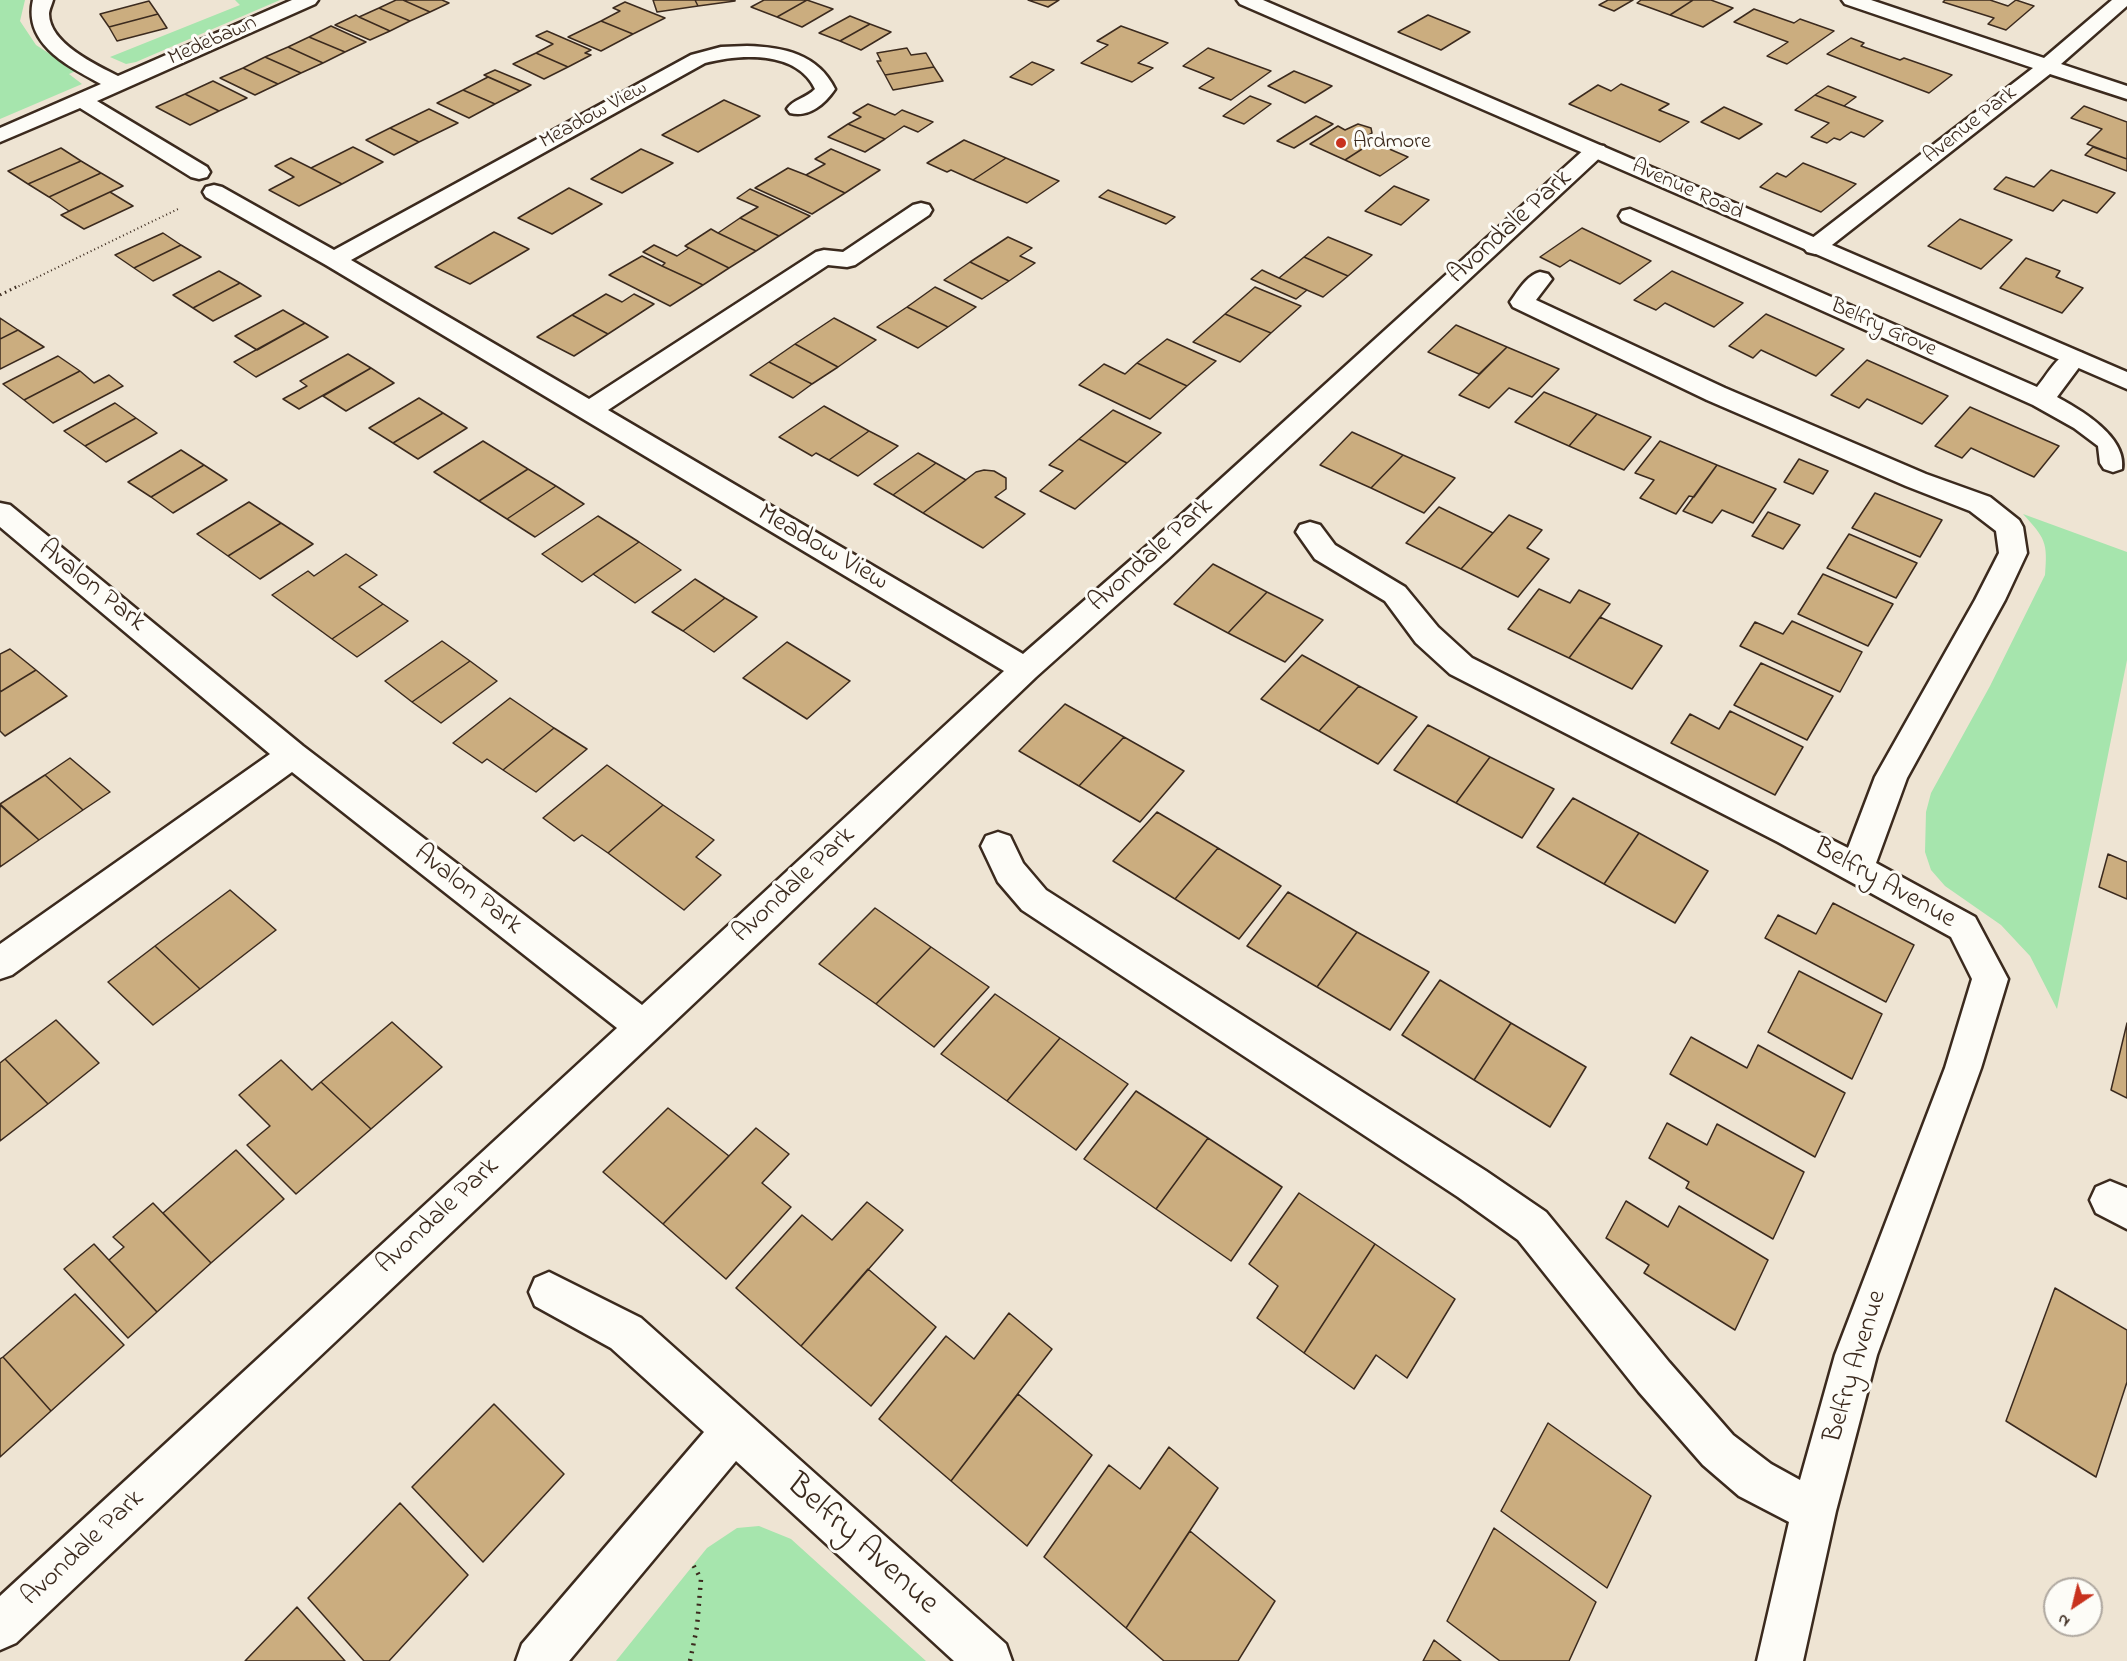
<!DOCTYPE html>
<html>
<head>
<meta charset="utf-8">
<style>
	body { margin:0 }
	#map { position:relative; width:2127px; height:1661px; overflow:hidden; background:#eee4d3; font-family:"Indie Flower",sans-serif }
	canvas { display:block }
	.north { position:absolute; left:2043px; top:1577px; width:60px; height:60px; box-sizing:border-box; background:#fdfcf7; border:2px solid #afa8a0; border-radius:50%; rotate:215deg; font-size:16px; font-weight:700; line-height:24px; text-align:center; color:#3b2a1e }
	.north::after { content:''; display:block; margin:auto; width:21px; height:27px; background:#c8321e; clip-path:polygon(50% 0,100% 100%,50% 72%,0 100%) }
</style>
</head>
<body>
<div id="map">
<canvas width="2127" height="1661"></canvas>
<div class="north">N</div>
</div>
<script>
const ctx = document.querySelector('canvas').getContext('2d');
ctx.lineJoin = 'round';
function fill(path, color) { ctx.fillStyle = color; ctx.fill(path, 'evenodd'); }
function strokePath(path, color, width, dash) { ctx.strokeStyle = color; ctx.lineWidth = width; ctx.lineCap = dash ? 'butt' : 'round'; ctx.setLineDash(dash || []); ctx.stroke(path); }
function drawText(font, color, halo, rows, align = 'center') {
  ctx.font = font + ' "Indie Flower",sans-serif'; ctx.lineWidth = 6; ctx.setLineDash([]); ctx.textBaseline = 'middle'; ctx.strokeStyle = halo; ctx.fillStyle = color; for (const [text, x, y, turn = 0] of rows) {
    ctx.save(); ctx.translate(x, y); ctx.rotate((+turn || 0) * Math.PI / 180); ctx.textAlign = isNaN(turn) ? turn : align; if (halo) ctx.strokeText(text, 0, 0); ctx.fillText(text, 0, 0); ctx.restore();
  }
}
fill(new Path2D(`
	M0 0H25L20 21 36 45 76 71 69 74 82 84 0 119Z
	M235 0H280L136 62 126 64 110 57 240 5Z
	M2023 514 2127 552V660L2057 1009 2030 956 2001 925 1945 886 1931 870 1925 852 1926 812 1931 793 1990 686 2045 575C2048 542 2045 538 2023 514Z
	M759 1526 791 1539 926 1661H616L707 1548 737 1528Z`), '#a6e5ad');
const building = new Path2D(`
	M396 0H403L430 12 410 21 379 8Z
	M403 0H442L449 3 430 12Z
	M653 0H695L698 6 657 12Z
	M695 0H735V1L698 6Z
	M764 0H807L777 17 751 7Z
	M807 0 833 9 802 27 777 17Z
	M1028 0H1059L1048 7Z
	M1608 0H1633L1614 11 1599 5Z
	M1641 0H1693L1670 15 1637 3Z
	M1693 0H1711L1733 8 1703 27 1670 15Z
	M1945 0H1990L2008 6 2016 0 2034 6 2006 30 1988 24 1994 18 1943 2Z
	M149 1 158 14 109 27 100 14Z
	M625 2 665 18 633 34 601 21 620 11 613 8Z
	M379 8 410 21 390 31 359 17Z
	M1754 9 1794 23 1800 19 1834 31 1787 64 1767 56 1788 42 1734 22Z
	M158 14 167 28 117 41 109 27Z
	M356 15 359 17 390 31 370 40 335 25Z
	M1428 15 1470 32 1441 50 1398 32Z
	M850 16 870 24 840 41 819 33Z
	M601 21 633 34 601 51 568 37Z
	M870 24 891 32 861 50 840 41Z
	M331 26 366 42 345 52 309 37Z
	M1121 26 1168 43 1138 63 1153 68 1132 82 1081 63 1108 45 1097 41Z
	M547 31 591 50 585 53 591 55 568 67 536 53 553 44 536 36Z
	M309 37 345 52 323 63 288 47Z
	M1851 38 1864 43 1861 46 1900 60 1904 58 1952 75 1929 93 1827 54Z
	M288 47 323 63 301 73 265 57Z
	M907 48 911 55 926 53 934 67 885 75 877 61H881L877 53Z
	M1208 48 1271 71 1231 100 1199 88 1214 78 1183 66Z
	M536 53 568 67 544 79 513 64Z
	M265 57 301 73 278 84 243 68Z
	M1032 62 1054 70 1032 85 1010 77Z
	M934 67 943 81 893 90 885 75Z
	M243 68 278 84 255 95 220 78Z
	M495 70 531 85 520 91 484 75Z
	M1294 71 1332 86 1305 103 1268 86Z
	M488 77 520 91 495 104 463 90Z
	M213 81 247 98 219 111 185 94Z
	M1621 84 1669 104 1659 110 1689 122 1660 142 1569 104 1598 85 1611 91Z
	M1828 86 1856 97 1844 106 1815 95Z
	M463 90 495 104 469 118 437 103Z
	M185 94 219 111 190 125 156 107Z
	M1815 95 1844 106 1883 121 1864 137 1851 132 1840 140 1834 138 1827 143 1811 137 1829 123 1795 110Z
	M1250 96 1271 104 1244 124 1223 116Z
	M724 100 760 116 698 152 662 135Z
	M868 104 895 115 902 110 933 122 918 132 904 126 885 139 848 124 861 117 853 113Z
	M2084 106 2127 122V159L2087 144 2102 129 2071 118Z
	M1724 107 1762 124 1739 139 1701 122Z
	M429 109 458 123 419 142 390 128Z
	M1316 116 1333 124 1294 148 1277 141Z
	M848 124 885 139 865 152 828 137Z
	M1358 124 1371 128 1372 133 1364 138 1373 142 1345 160 1310 144 1338 126 1345 130Z
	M390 128 419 142 394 155 366 140Z
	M964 140 1006 158 973 180 951 170 947 172 927 163Z
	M1373 142 1408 157 1380 176 1345 160Z
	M353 147 383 162 342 184 311 168Z
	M2093 147 2127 159V171L2085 155Z
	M61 148 81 161 28 184 8 171Z
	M641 149 673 163 622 193 591 179Z
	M831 149 880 170 845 193 806 175 825 164 815 159Z
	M291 158 311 168 342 184 299 206 269 190 294 177 275 166Z
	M1006 158 1059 181 1027 203 973 180Z
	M81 161 101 173 49 197 28 184Z
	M1803 163 1856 184 1821 212 1760 187 1777 173 1786 177Z
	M788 168 806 175 845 193 812 214 755 188Z
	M2051 170 2115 193 2097 213 2063 200 2053 211 1994 189 2006 177 2034 187Z
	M101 173 123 186 69 211 49 197Z
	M1394 186 1429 200 1401 225 1365 211Z
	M569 188 602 204 552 234 518 218Z
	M750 189 810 216 779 236 740 218 758 207 737 198Z
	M1108 190 1175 217 1166 224 1099 197Z
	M110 192 133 206 84 229 61 215Z
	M740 218 779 236 756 251 718 233Z
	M1960 219 2012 240 1981 269 1928 246Z
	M1582 228 1651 261 1620 284 1570 260 1560 267 1540 257Z
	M711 229 718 233 756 251 729 268 685 246Z
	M494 232 529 249 470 284 435 267Z
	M163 233 181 245 134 268 115 255Z
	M1008 237 1032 248 1020 256 1035 263 1009 281 970 262Z
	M1328 237 1372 255 1348 276 1304 257Z
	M181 245 201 257 153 281 134 268Z
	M654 245 677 256 689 248 729 268 703 285 662 266 665 263 643 252Z
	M642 256 662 266 703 285 670 306 609 275Z
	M1304 257 1348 276 1323 297 1279 278Z
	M2026 258 2060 271 2056 277 2083 288 2062 313 2000 288Z
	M970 262 1009 281 982 299 944 280Z
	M1262 270 1279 278 1307 290 1296 299 1251 279Z
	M219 271 240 283 193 308 173 295Z
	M1672 271 1743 303 1714 327 1665 303 1656 310 1634 300Z
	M240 283 261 296 213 321 193 308Z
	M935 287 976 307 948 327 907 307Z
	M1255 287 1301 306 1271 333 1225 314Z
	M606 294 622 302 634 294 654 304 608 334 572 315Z
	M907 307 948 327 918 348 877 327Z
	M283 310 305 323 257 350 235 336Z
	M1225 314 1271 333 1240 362 1193 342Z
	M1766 314 1844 349 1816 376 1761 350 1753 358 1729 346Z
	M572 315 608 334 574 356 537 337Z
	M0 318 18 330 0 339Z
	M834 318 876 340 838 367 795 344Z
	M305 323 328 337 256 377 234 362Z
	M1456 325 1507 347 1479 374 1428 352Z
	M18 330 44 347 0 369V339Z
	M1167 339 1216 361 1187 386 1137 363Z
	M795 344 838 367 812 384 769 362Z
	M1507 347 1559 369 1532 397 1509 388 1489 408 1459 395Z
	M348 354 371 368 299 409 283 399 307 386 300 381Z
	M58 356 80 371 24 400 3 384Z
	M1867 360 1948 396 1922 424 1867 399 1859 408 1831 395Z
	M769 362 812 384 793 398 750 375Z
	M1137 363 1187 386 1150 419 1079 385 1104 364 1125 374Z
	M371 368 394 383 346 411 323 396Z
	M80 371 94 383 109 375 123 386 53 423 24 400Z
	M1544 392 1597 414 1569 446 1515 422Z
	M419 398 443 413 393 443 369 428Z
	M115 403 136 418 85 446 64 431Z
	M824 406 869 431 829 460 816 453 812 456 779 437Z
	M1970 407 2059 446 2034 477 1971 448 1962 458 1935 446Z
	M1113 410 1161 433 1127 463 1079 439Z
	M443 413 467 428 418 459 393 443Z
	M1597 414 1651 437 1624 470 1569 446Z
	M136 418 157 433 106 462 85 446Z
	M869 431 898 446 858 476 829 460Z
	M1352 432 1403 455 1371 488 1320 465Z
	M1079 439 1127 463 1075 509 1040 491 1063 471 1049 465Z
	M483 441 528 469 479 501 434 472Z
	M1660 441 1717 465 1694 497 1689 496 1676 514 1640 498 1654 480 1635 473Z
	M181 450 204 465 151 497 128 482Z
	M918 453 936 463 893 495 874 484Z
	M1403 455 1455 478 1424 513 1371 488Z
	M1799 459 1828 471 1813 494 1784 482Z
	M936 463 966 480 923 513 893 495Z
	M204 465 227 480 173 513 151 497Z
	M1717 465 1776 489 1753 523 1722 510 1712 523 1683 511Z
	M528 469 556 486 507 519 479 501Z
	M984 470 994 471 1006 478V489L995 497 1025 514 983 548 923 513 976 472Z
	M556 486 584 504 535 537 507 519Z
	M1875 493 1942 520 1920 557 1852 528Z
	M249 502 281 523 228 556 197 534Z
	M1439 507 1493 533 1461 569 1406 543Z
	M1768 512 1800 525 1783 549 1752 536Z
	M1509 515 1542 530 1527 548 1549 559 1518 597 1461 569Z
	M598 516 639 542 582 582 542 554Z
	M281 523 313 544 260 579 228 556Z
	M1849 534 1917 563 1896 598 1827 568Z
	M639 542 681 570 635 603 593 574Z
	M346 554 377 575 359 587 383 604 332 639 272 595 308 571 314 576Z
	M1213 564 1267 592 1228 633 1174 604Z
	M1823 574 1893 604 1868 646 1798 614Z
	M695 579 725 598 683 631 652 612Z
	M1539 589 1570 603 1579 590 1610 604 1569 658 1508 629Z
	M1267 592 1323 620 1285 662 1228 633Z
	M725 598 757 617 714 652 683 631Z
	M383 604 408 621 357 657 332 639Z
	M1600 617 1662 646 1632 689 1569 658Z
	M1792 621 1862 652 1840 692 1740 646 1755 622 1783 634Z
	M442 641 470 661 412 702 385 681Z
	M787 642 850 681 807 719 743 678Z
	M10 649 36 670 0 692V654Z
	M1302 655 1359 686 1319 731 1261 699Z
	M470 661 497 681 441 723 412 702Z
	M1761 663 1833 696 1807 740 1734 705Z
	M36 670 67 696 5 736 0 731V692Z
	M1359 686 1417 717 1378 764 1319 731Z
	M510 698 554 728 503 770 487 759 482 763 453 743Z
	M1065 704 1124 737 1079 786 1019 751Z
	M1730 711 1803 747 1775 795 1671 743 1690 714 1719 729Z
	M1428 725 1490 757 1456 803 1394 770Z
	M554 728 587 749 536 792 503 770Z
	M1124 737 1184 771 1140 822 1079 786Z
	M1490 757 1554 789 1522 838 1456 803Z
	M70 758 110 792 83 810 45 775Z
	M607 765 663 805 608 853 582 835 574 841 543 818Z
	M45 775 83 810 39 840 0 804Z
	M1573 798 1639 833 1604 884 1537 847Z
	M0 805 39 840 0 867Z
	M663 805 714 840 696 857 721 875 684 910 608 853Z
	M1157 812 1218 848 1175 899 1113 861Z
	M1639 833 1708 871 1675 923 1604 884Z
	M1218 848 1281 886 1239 939 1175 899Z
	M2108 854 2127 862V899L2099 887Z
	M230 890 276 930 200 989 155 946Z
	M1288 892 1357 932 1317 987 1247 946Z
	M1833 903 1914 945 1886 1002 1765 938 1778 915 1816 934Z
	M875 908 931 947 876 1004 819 964Z
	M1357 932 1429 972 1390 1030 1317 987Z
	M155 946 200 989 153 1025 108 982Z
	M931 947 989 987 934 1047 876 1004Z
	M1799 971 1882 1014 1852 1079 1768 1032Z
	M1440 980 1511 1023 1474 1080 1402 1035Z
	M995 994 1060 1038 1007 1101 941 1054Z
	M56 1020 99 1063 48 1104 5 1059Z
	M392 1022 442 1067 371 1129 321 1082Z
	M1511 1023 1586 1067 1550 1127 1474 1080Z
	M2127 1023V1098L2111 1090Z
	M1691 1037 1747 1068 1758 1045 1845 1093 1815 1157 1670 1074Z
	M1060 1038 1128 1084 1076 1150 1007 1101Z
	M5 1059 48 1104 0 1141V1063Z
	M281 1060 312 1090 321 1082 371 1129 296 1194 247 1145 270 1126 239 1095Z
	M1136 1091 1208 1138 1156 1209 1084 1159Z
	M668 1108 729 1156 663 1224 603 1172Z
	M1667 1123 1707 1145 1717 1124 1804 1172 1773 1239 1686 1188 1689 1182 1649 1158Z
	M756 1128 789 1154 762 1183 791 1207 726 1279 663 1224Z
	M1208 1138 1282 1187 1231 1261 1156 1209Z
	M236 1150 284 1199 211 1263 163 1213Z
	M1299 1193 1375 1244 1304 1353 1257 1318 1278 1286 1249 1264Z
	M1626 1201 1668 1227 1679 1206 1768 1260 1735 1330 1644 1273 1649 1265 1606 1238Z
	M867 1202 903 1230 801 1346 736 1288 802 1215 832 1240Z
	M153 1203 211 1263 157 1312 109 1260 124 1247 113 1237Z
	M94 1244 157 1312 128 1338 64 1269Z
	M1375 1244 1455 1299 1407 1378 1376 1355 1354 1389 1304 1353Z
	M868 1269 936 1327 871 1406 801 1346Z
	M2055 1288 2127 1330V1382L2096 1477 2006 1421Z
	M75 1294 124 1345 51 1411 3 1357Z
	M1009 1313 1052 1349 951 1481 879 1419 946 1336 974 1359Z
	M3 1357 51 1411 0 1457V1359Z
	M1018 1394 1092 1455 1027 1546 951 1481Z
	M494 1404 564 1474 483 1562 412 1487Z
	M1548 1423 1651 1496 1607 1588 1501 1511Z
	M1169 1447 1218 1488 1126 1628 1044 1557 1109 1465 1140 1489Z
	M400 1503 468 1575 389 1661H364L308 1598Z
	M1494 1528 1596 1602 1569 1661H1500L1447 1621Z
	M1190 1531 1275 1601 1238 1661H1164L1126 1628Z
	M297 1607 345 1661H245Z
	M1434 1640 1461 1661H1423Z`);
fill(building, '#cbad7f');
strokePath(building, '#3b2a1e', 1.5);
const street = new Path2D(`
	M33 0H53C52 4 49 10 49 14 49 43 96 65 118 76L292 0H318L315 4 97 101 207 167 210 172 207 177 199 179 191 177 80 108 0 142V128L101 84C68 66 23 44 33 0Z
	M1842 0H1871L2044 58 2112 0H2127V6L2061 64 2127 86V99L2050 74 1823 252 1815 254 1807 252 1803 247 1807 242 2033 68 1845 4Z
	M747 46C783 47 818 54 835 89 825 104 809 118 790 113L787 109C793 99 807 98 815 89 797 50 739 54 705 63L351 260 589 399 816 252 824 250 843 252 913 205 921 203 929 205 932 210 929 215 855 265 847 267 828 265 608 410 1023 654 1148 545 1588 146 1596 145 1604 146 1607 151 1168 559 1036 677 777 925 16 1643 0 1650V1596L617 1028 292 772 12 975 0 979V944L270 754 0 527V503L10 505 303 746 642 1005 1004 671 326 265 206 197 203 192 206 187 214 185 222 187 334 250 691 55 721 47Z
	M1630 209 2037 387C2050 372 2060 347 2082 353L2086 358 2057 397C2079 409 2127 436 2122 469L2113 472 2104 469 2100 463 2098 446 2074 428 2033 405 1622 221 1619 216 1622 211Z
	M1540 272 1548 274 1552 279 1536 300 1725 388 1926 474 1990 497 2019 520 2023 527 2027 553 2005 600 1907 778 1876 863 1975 917 2008 979 1981 1068 1877 1355 1836 1511 1803 1661H1757L1789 1522 1739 1496 1703 1465 1639 1392 1518 1240 1458 1197 1022 910 998 882 981 846 986 836 998 832 1010 836 1023 863 1046 890 1486 1171 1546 1212 1669 1362 1733 1435 1771 1464 1800 1480 1835 1355 1945 1068 1972 979 1951 937 1778 842 1450 674 1416 643 1385 601 1315 559 1296 532 1300 525 1310 522 1320 525 1335 545 1405 587 1438 627 1472 658 1848 848 1875 777 1975 600 1999 553 1996 531 1970 511 1906 486 1707 400 1513 307 1510 302C1518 291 1527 275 1540 272Z
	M2110 1181 2127 1188V1229L2096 1213 2090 1200 2096 1187Z
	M549 1272 641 1318 1006 1644 1012 1661H954L736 1461 569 1661H516L522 1644 704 1432 611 1348 535 1306 529 1292 535 1278Z`);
const secondary = new Path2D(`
	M1237 0H1263L2127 372V389L1240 4Z`);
strokePath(street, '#3b2a1e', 5);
strokePath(secondary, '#3b2a1e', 5);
strokePath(new Path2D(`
	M15 288 178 209`), '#3b2a1e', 2, [1, 3]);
strokePath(new Path2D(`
	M0 295 18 286`), '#3b2a1e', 3, [1.5, 4]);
strokePath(new Path2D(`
	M690 1661 697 1627 701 1579 691 1561`), '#3b2a1e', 4.5, [2, 6]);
fill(street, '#fdfcf7');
fill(secondary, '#fdfcf7');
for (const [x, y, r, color] of [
	[1341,143,6,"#c8321e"]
]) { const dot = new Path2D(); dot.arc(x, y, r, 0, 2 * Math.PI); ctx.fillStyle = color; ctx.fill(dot); strokePath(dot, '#fdfcf7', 2); }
drawText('22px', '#3b2a1e', '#fdfcf7', [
	["Medebawn",213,42,-24],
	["Meadow View",594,116,-29],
	["Avenue Park",1971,126,-38],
	["Avenue Road",1687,191,24],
	["Belfry Grove",1883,329,24]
]);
drawText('22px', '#3b2a1e', '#fdfcf7', [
	["Ardmore",1353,143]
], 'left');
drawText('27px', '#3b2a1e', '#fdfcf7', [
	["Avondale Park",1511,228,-42],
	["Meadow View",822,549,30],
	["Avondale Park",1152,556,-42],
	["Avalon Park",91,587,39],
	["Belfry Avenue",1884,885,29],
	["Avondale Park",795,886,-43],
	["Avalon Park",467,891,38],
	["Avondale Park",439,1217,-43],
	["Belfry Avenue",1857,1367,-73],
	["Avondale Park",84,1549,-43]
]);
drawText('33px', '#3b2a1e', '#fdfcf7', [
	["Belfry Avenue",861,1546,42]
]);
</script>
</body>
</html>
